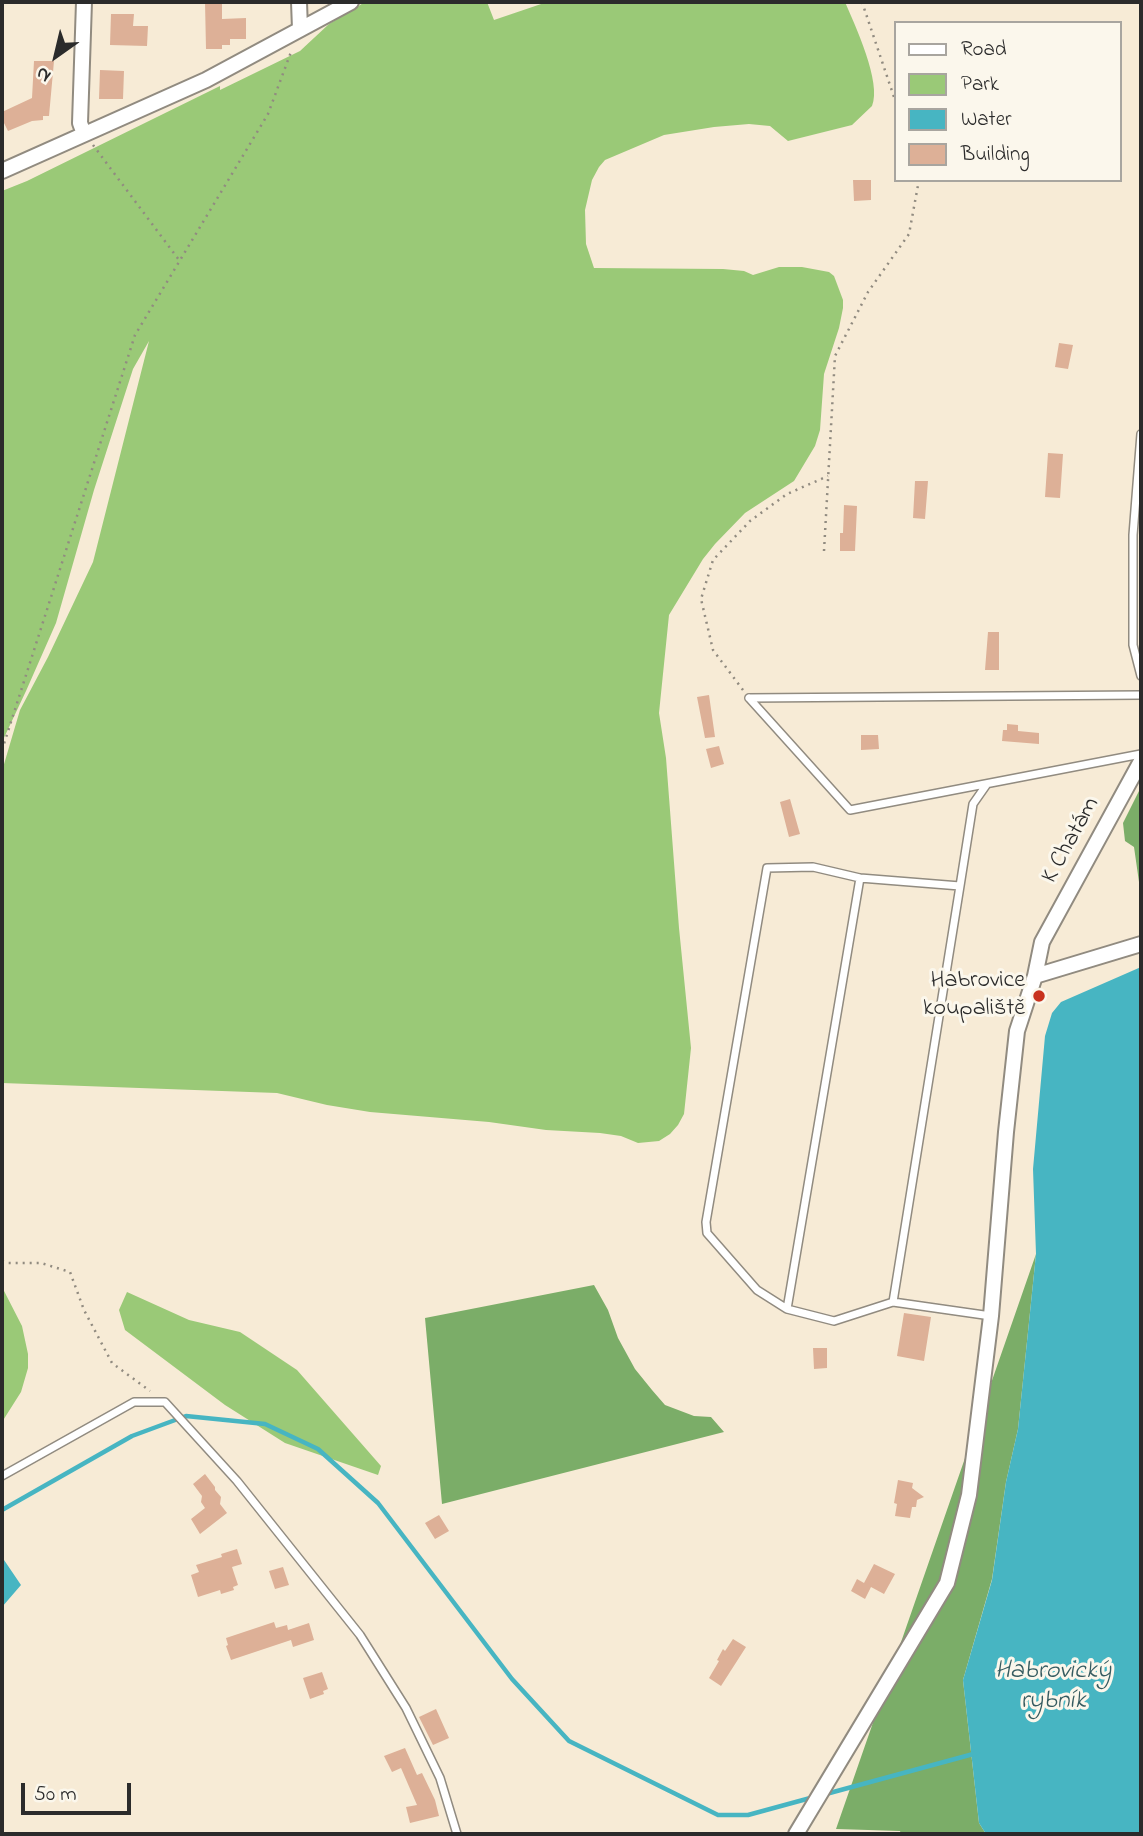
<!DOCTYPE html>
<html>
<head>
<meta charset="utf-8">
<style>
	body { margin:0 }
	#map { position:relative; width:1143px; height:1836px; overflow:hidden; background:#f7ebd6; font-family:"Indie Flower",sans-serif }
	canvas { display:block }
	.frame { position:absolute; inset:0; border:4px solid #2b2b2b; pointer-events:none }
	.legend { position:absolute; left:894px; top:21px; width:228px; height:161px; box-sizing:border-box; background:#fbf7ec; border:2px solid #a8a59f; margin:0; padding:9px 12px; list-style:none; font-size:21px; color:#2b2b2b }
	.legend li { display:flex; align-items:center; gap:14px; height:35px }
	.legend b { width:35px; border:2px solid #a8a59f }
	.north { position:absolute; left:21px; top:21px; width:70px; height:70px; -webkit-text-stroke:5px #fbf7ec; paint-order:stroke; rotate:214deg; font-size:19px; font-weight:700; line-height:28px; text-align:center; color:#2b2b2b }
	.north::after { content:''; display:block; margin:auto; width:24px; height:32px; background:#2b2b2b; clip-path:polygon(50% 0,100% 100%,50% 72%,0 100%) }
	.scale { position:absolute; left:21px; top:1783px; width:110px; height:32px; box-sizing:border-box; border:4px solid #2b2b2b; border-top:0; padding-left:9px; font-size:21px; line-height:24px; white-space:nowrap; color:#2b2b2b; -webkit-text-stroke:5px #fbf7ec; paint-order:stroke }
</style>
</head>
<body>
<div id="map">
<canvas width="1143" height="1836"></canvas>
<div class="frame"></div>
<ul class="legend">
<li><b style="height:9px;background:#fff"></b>Road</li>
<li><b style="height:19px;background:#9ac977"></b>Park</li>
<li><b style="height:19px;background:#47b5c2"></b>Water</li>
<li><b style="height:19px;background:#ddb097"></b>Building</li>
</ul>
<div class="north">N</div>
<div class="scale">50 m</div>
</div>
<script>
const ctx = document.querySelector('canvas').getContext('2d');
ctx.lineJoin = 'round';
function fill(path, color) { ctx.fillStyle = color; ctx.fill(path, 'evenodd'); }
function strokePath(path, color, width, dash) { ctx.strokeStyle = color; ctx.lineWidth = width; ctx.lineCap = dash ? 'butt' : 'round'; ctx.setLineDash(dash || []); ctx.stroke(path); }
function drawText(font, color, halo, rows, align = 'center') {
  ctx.font = font + ' "Indie Flower",sans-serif'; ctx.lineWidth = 6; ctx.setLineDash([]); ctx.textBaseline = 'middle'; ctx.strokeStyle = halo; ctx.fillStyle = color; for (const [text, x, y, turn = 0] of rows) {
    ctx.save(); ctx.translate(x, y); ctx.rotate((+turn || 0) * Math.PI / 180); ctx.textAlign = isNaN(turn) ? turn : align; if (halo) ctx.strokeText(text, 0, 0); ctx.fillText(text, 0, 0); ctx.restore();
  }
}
fill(new Path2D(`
	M365 2H487L494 20 547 2H845C855 25 882 83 872 106L852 125 788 141 770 126 749 124 714 127 664 135 605 160 599 167 592 180 585 210 586 244 594 268 723 269 744 271 753 275 779 267H802L829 272 834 276 843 300V308L839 328 824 374 820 430 815 446 794 481 745 513 715 544 703 559 669 615 659 713 666 758 679 928 691 1048 684 1114 678 1125 670 1134 659 1141 638 1143 621 1136 600 1133 546 1130 489 1122 370 1112 327 1105 277 1093 2 1083V771L20 710 48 657 93 562 149 341 133 369 94 490 56 623 26 691 2 742V191L27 181 220 86V90L300 51 329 24Z
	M2 1287 22 1326 28 1354V1368L21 1392 2 1422Z
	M127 1292 189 1320 240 1332 297 1370 381 1466 378 1475 285 1443 225 1405 125 1330 119 1310Z`), '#9ac977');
fill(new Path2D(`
	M1141 787V896L1134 847 1125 841 1123 823Z
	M1036 1254 1018 1429 1006 1482 992 1579 963 1680 979 1823 986 1834H901L900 1831 836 1829Z
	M594 1285 608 1310 618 1338 635 1369 652 1390 665 1405 694 1416 711 1417 724 1432 442 1504 425 1318Z`), '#7bad68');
fill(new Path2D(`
	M1141 967V1834H986L979 1823 963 1680 992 1580 1006 1482 1018 1429 1036 1254 1033 1169 1045 1036 1052 1013 1061 1002Z
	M2 1557 21 1585 2 1607Z`), '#47b5c2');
strokePath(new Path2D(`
	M2 1510 132 1436 186 1416 265 1424 318 1449 378 1503 512 1679 569 1741 718 1815H748L814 1797
	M826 1794 977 1753`), '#47b5c2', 4.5);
fill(new Path2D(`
	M205 2H222V19L246 18V39H230V45H222V49H206Z
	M111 14H134L133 26H148L147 46 110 45Z
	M34 61H54L49 116H43V120L32 121 8 131 2 119V112L32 98Z
	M100 70 124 71 123 99H99Z
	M853 180H871V200L854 201Z
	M1059 343 1073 345 1068 369 1055 367Z
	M1048 453 1063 454 1060 498 1045 497Z
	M915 481H928L925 519 913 518Z
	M844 505 857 506 855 551H840V533H843Z
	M988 632H999V670H985Z
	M709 695 715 737 705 738 697 697Z
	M1007 724 1018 725V731L1039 733V744L1002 741 1003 730H1007Z
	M861 735H878L879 749 861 750Z
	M719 746 724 764 711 768 706 749Z
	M790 799 800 834 789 837 780 802Z
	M904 1313 931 1317 924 1361 897 1356Z
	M813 1348H827V1368L814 1369Z
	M205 1474 215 1487V1490L221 1497 220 1504 227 1513 200 1534 191 1519 205 1508 201 1502 202 1496 193 1484Z
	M898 1480 913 1483 912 1488 924 1497 917 1500 916 1507H912L910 1518 895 1516 897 1504 894 1503Z
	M439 1515 449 1531 435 1539 425 1523Z
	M237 1549 242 1564 232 1567 238 1585 233 1587 234 1590 221 1594 220 1590 198 1597 191 1575 199 1572 196 1565 222 1557 221 1554Z
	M874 1564 895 1574 884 1594 871 1587 865 1599 851 1591 857 1579 864 1583Z
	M283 1567 289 1585 275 1589 269 1571Z
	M274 1622 276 1628 287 1625 288 1630 309 1623 314 1640 293 1647 291 1640 231 1660 226 1646 228 1645 226 1638Z
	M733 1639 746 1647 721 1686 709 1678 719 1661 717 1660 723 1649 725 1651Z
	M322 1672 328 1689 323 1691 324 1694 310 1699 303 1678Z
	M436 1709 449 1738 433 1745 419 1717Z
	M405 1748 417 1775 422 1773 435 1800 439 1816 410 1823 406 1807 417 1805 401 1768 392 1772 384 1756Z`), '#ddb097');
const lane = new Path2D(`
	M1141 434 1133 535V645L1141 676
	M749 698 850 810 1141 754
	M749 698 1141 695
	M987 784 973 804 960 886 860 878 813 867 767 868 706 1222 707 1233 757 1290 787 1309 834 1321 893 1302 991 1316
	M893 1302 960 886
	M787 1309 860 878
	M2 1476 134 1402H165L237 1481 360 1635 406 1708 440 1778 457 1834`);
const street = new Path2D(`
	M84 2 80 123 84 134
	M299 2 300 29
	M2 171 206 80 351 2
	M1035 976 1141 944
	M796 1834 947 1583 969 1495 991 1316 1006 1132 1017 1031 1035 976 1042 942 1141 761`);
strokePath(lane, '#918b80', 10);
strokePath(street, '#918b80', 18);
strokePath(new Path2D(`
	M862 2 896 103
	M93 145 179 260
	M824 551 835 356 868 292 909 234 919 180
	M743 690 713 650 701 599 713 560 750 521 787 494 828 476
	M2 750 135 335 268 114 291 52
	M2 1261 8 1263H41L70 1272 84 1310 112 1363 150 1391`), '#918b80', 2.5, [2, 5]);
strokePath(lane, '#fff', 7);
strokePath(street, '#fff', 14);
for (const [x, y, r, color] of [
	[1039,996,7,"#c8321e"]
]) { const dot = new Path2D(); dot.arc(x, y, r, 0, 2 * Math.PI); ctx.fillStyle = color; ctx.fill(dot); strokePath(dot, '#fbf7ec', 2.5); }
drawText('24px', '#2b2b2b', '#fbf7ec', [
	["K Chatám",1072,841,-61]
]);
drawText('24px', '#2b2b2b', '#fbf7ec', [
	["Habrovice",1025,982],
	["koupaliště",1025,1010]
], 'right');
drawText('italic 26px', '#355b60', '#fbf7ec', [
	["Habrovický",1053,1673],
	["rybník",1053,1703]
]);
</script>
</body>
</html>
